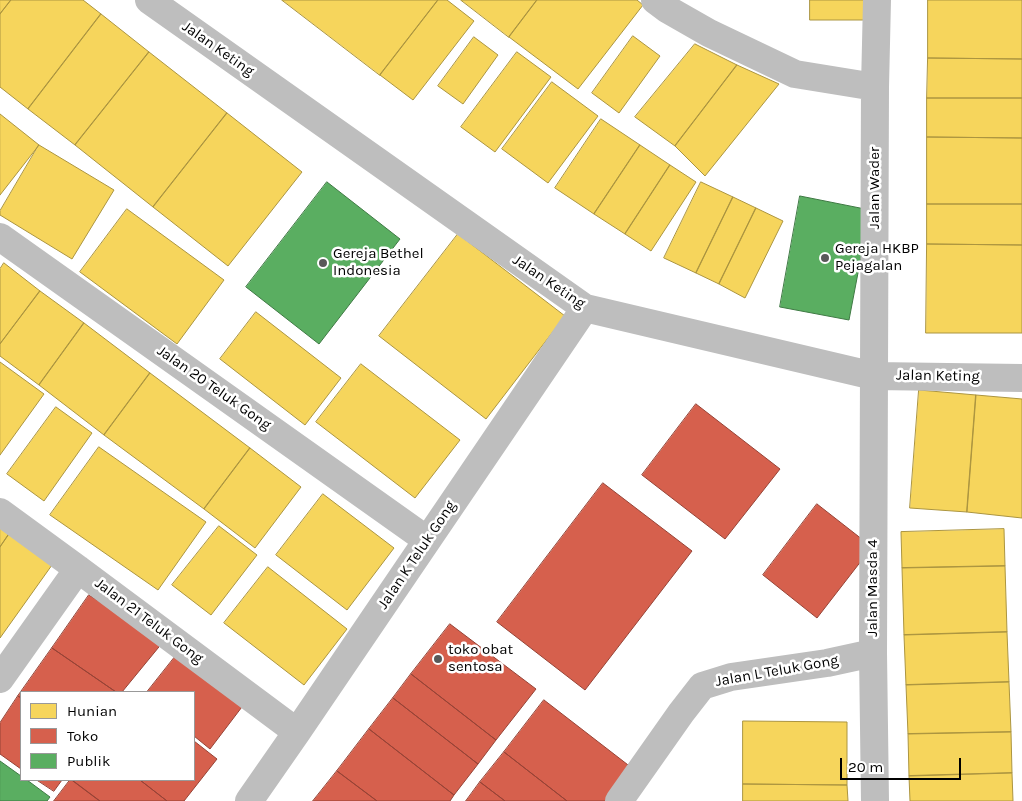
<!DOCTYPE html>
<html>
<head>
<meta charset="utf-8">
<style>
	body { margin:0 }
	#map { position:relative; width:1022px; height:801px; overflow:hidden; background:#fff; font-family:Karla,sans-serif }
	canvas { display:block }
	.legend { position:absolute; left:20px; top:691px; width:175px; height:90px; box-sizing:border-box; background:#fff; border:1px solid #999; margin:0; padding:6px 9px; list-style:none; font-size:15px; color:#000 }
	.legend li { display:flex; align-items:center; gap:10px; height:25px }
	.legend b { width:25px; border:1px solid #999 }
	.scale { position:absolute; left:840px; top:758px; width:121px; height:22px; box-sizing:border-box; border:2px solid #000; border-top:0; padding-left:6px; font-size:15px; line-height:18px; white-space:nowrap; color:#000; -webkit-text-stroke:4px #fff; paint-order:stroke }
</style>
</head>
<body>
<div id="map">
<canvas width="1022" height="801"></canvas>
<ul class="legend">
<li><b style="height:14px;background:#f6d55c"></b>Hunian</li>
<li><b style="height:14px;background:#d6604d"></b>Toko</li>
<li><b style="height:14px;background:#5aae61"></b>Publik</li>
</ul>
<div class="scale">20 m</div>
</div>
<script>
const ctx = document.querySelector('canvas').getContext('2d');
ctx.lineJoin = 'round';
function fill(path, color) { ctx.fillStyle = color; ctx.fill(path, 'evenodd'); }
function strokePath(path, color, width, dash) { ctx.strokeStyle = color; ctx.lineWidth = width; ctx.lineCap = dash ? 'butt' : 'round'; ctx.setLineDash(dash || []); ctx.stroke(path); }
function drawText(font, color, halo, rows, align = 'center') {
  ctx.font = font + ' Karla,sans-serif'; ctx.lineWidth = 5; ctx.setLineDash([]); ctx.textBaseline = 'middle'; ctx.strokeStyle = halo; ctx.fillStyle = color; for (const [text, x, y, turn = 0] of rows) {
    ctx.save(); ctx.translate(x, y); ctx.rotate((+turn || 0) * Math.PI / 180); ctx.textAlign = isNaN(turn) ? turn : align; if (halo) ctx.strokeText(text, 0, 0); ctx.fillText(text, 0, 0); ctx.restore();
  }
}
const homes = new Path2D(`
	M0 0H11L0 14Z
	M11 0H83L101 14 28 109 0 87V14Z
	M282 0H438L380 75Z
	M438 0H447L474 21 413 100 380 75Z
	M461 0H537L509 37Z
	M537 0H637L643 5 578 89 509 37Z
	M810 0H866V20H810Z
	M928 0H1022V59L928 58Z
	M101 14 149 52 75 145 28 109Z
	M633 36 660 56 619 113 592 93Z
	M474 37 498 55 463 104 438 86Z
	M695 44 737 65 675 146 635 117Z
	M149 52 227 113 153 207 75 145Z
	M517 52 551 77 495 152 461 127Z
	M928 58 1022 59V98H927Z
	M737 65 779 84 705 176 675 146Z
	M552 82 598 116 548 183 502 149Z
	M927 98H1022V138L927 137Z
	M227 113 302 172 228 266 153 207Z
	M0 114 39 145 0 195Z
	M601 119 640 145 594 214 555 188Z
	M927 137 1022 138V204H927Z
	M39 145 114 190 72 259 0 215V211Z
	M640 145 670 165 625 234 594 214Z
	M670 165 696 182 651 251 625 234Z
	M701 182 733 197 696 273 664 258Z
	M733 197 756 208 719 284 696 273Z
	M927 204H1022V245L927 244Z
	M756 208 783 221 745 298 719 284Z
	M127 209 224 280 177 344 80 272Z
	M458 234 565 316 486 419 379 336Z
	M927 244 1022 245V333H926Z
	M4 263 40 291 0 344V269Z
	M40 291 84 323 39 385 0 356V344Z
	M256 312 341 378 305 425 220 359Z
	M84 323 150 373 104 435 39 385Z
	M0 362 44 394 0 455Z
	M361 364 460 440 415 498 316 422Z
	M150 373 250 448 204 509 104 435Z
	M919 390 976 395 967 512 910 508Z
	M976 395 1022 399V518L967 512Z
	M56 407 92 433 44 501 7 474Z
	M99 447 206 522 158 590 50 515Z
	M250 448 301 487 255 548 204 509Z
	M323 494 394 548 347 610 276 555Z
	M219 526 257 555 211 615 172 585Z
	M0 528 9 534 0 547Z
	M1004 529 1005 566 902 568 901 532Z
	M9 534 52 565 0 638V547Z
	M1005 566 1007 632 904 635 902 568Z
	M268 567 347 629 304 685 224 623Z
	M1007 632 1009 682 906 685 904 635Z
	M1009 682 1011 732 908 734 906 685Z
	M743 721 847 722V785L743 784Z
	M1011 732 1012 773 909 776 908 734Z
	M1012 773 1013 801H910L909 776Z
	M743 784 847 785 848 801H743Z`);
fill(homes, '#f6d55c');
strokePath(homes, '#ac9540', 1);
const shops = new Path2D(`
	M696 404 780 469 725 539 642 475Z
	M603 483 692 551 585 690 497 622Z
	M817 504 872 547 817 618 763 575Z
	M89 595 163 642 122 692H116L52 648Z
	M450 624 536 689 496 740 411 674Z
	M52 648 116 692H21V698L18 696Z
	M182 648 248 699 210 749 194 736V692H147Z
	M411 674 496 740 478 764 393 698Z
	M18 696 21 698V769L0 754V723Z
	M393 698 478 764 454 795 369 729Z
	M544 700 632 768 606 801H567L504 752Z
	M369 729 454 795 450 801H377L337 771Z
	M194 741 217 759 184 801H167L140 780H194Z
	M504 752 567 801H505L480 782Z
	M337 771 377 801H313Z
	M37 780H62L54 791Z
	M70 780H72L100 801H54Z
	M72 780H140L167 801H100Z
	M480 782 505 801H466Z`);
fill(shops, '#d6604d');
strokePath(shops, '#964336', 1);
const public = new Path2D(`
	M327 182 400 239 319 344 246 287Z
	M800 196 870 210 849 320 780 307Z
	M0 761 21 776V780H27L50 797 47 801H0Z`);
fill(public, '#5aae61');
strokePath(public, '#3f7a44', 1);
strokePath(new Path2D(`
	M149 0 585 308 874 376 1022 378
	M655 0 667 9 709 33 795 74 875 87
	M0 237 427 540
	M0 512 78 569 297 732
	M0 679 78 569
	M249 801 297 732 585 308
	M619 801 681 713 702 686 731 677 827 663 873 653
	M875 801 873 653 875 87 877 0`), '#bebebe', 28);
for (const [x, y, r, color] of [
	[825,258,5,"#595959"],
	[323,263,5,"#595959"],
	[438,659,5,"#595959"]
]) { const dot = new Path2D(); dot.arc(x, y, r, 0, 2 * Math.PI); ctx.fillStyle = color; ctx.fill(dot); strokePath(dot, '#fff', 2); }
drawText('15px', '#000', '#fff', [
	["Jalan Keting",218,49,35],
	["Jalan Wader",875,188,-90],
	["Jalan Keting",549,282,34],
	["Jalan Keting",938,376,1],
	["Jalan 20 Teluk Gong",214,388,35],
	["Jalan K Teluk Gong",417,555,-56],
	["Jalan Masda 4",873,588,-90],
	["Jalan 21 Teluk Gong",149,621,37],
	["Jalan L Teluk Gong",777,671,-10]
]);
drawText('15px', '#000', '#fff', [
	["Gereja HKBP",835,249],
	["Pejagalan",835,266],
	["Gereja Bethel",333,254],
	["Indonesia",333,271],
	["toko obat",448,650],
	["sentosa",448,667]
], 'left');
</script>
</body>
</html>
